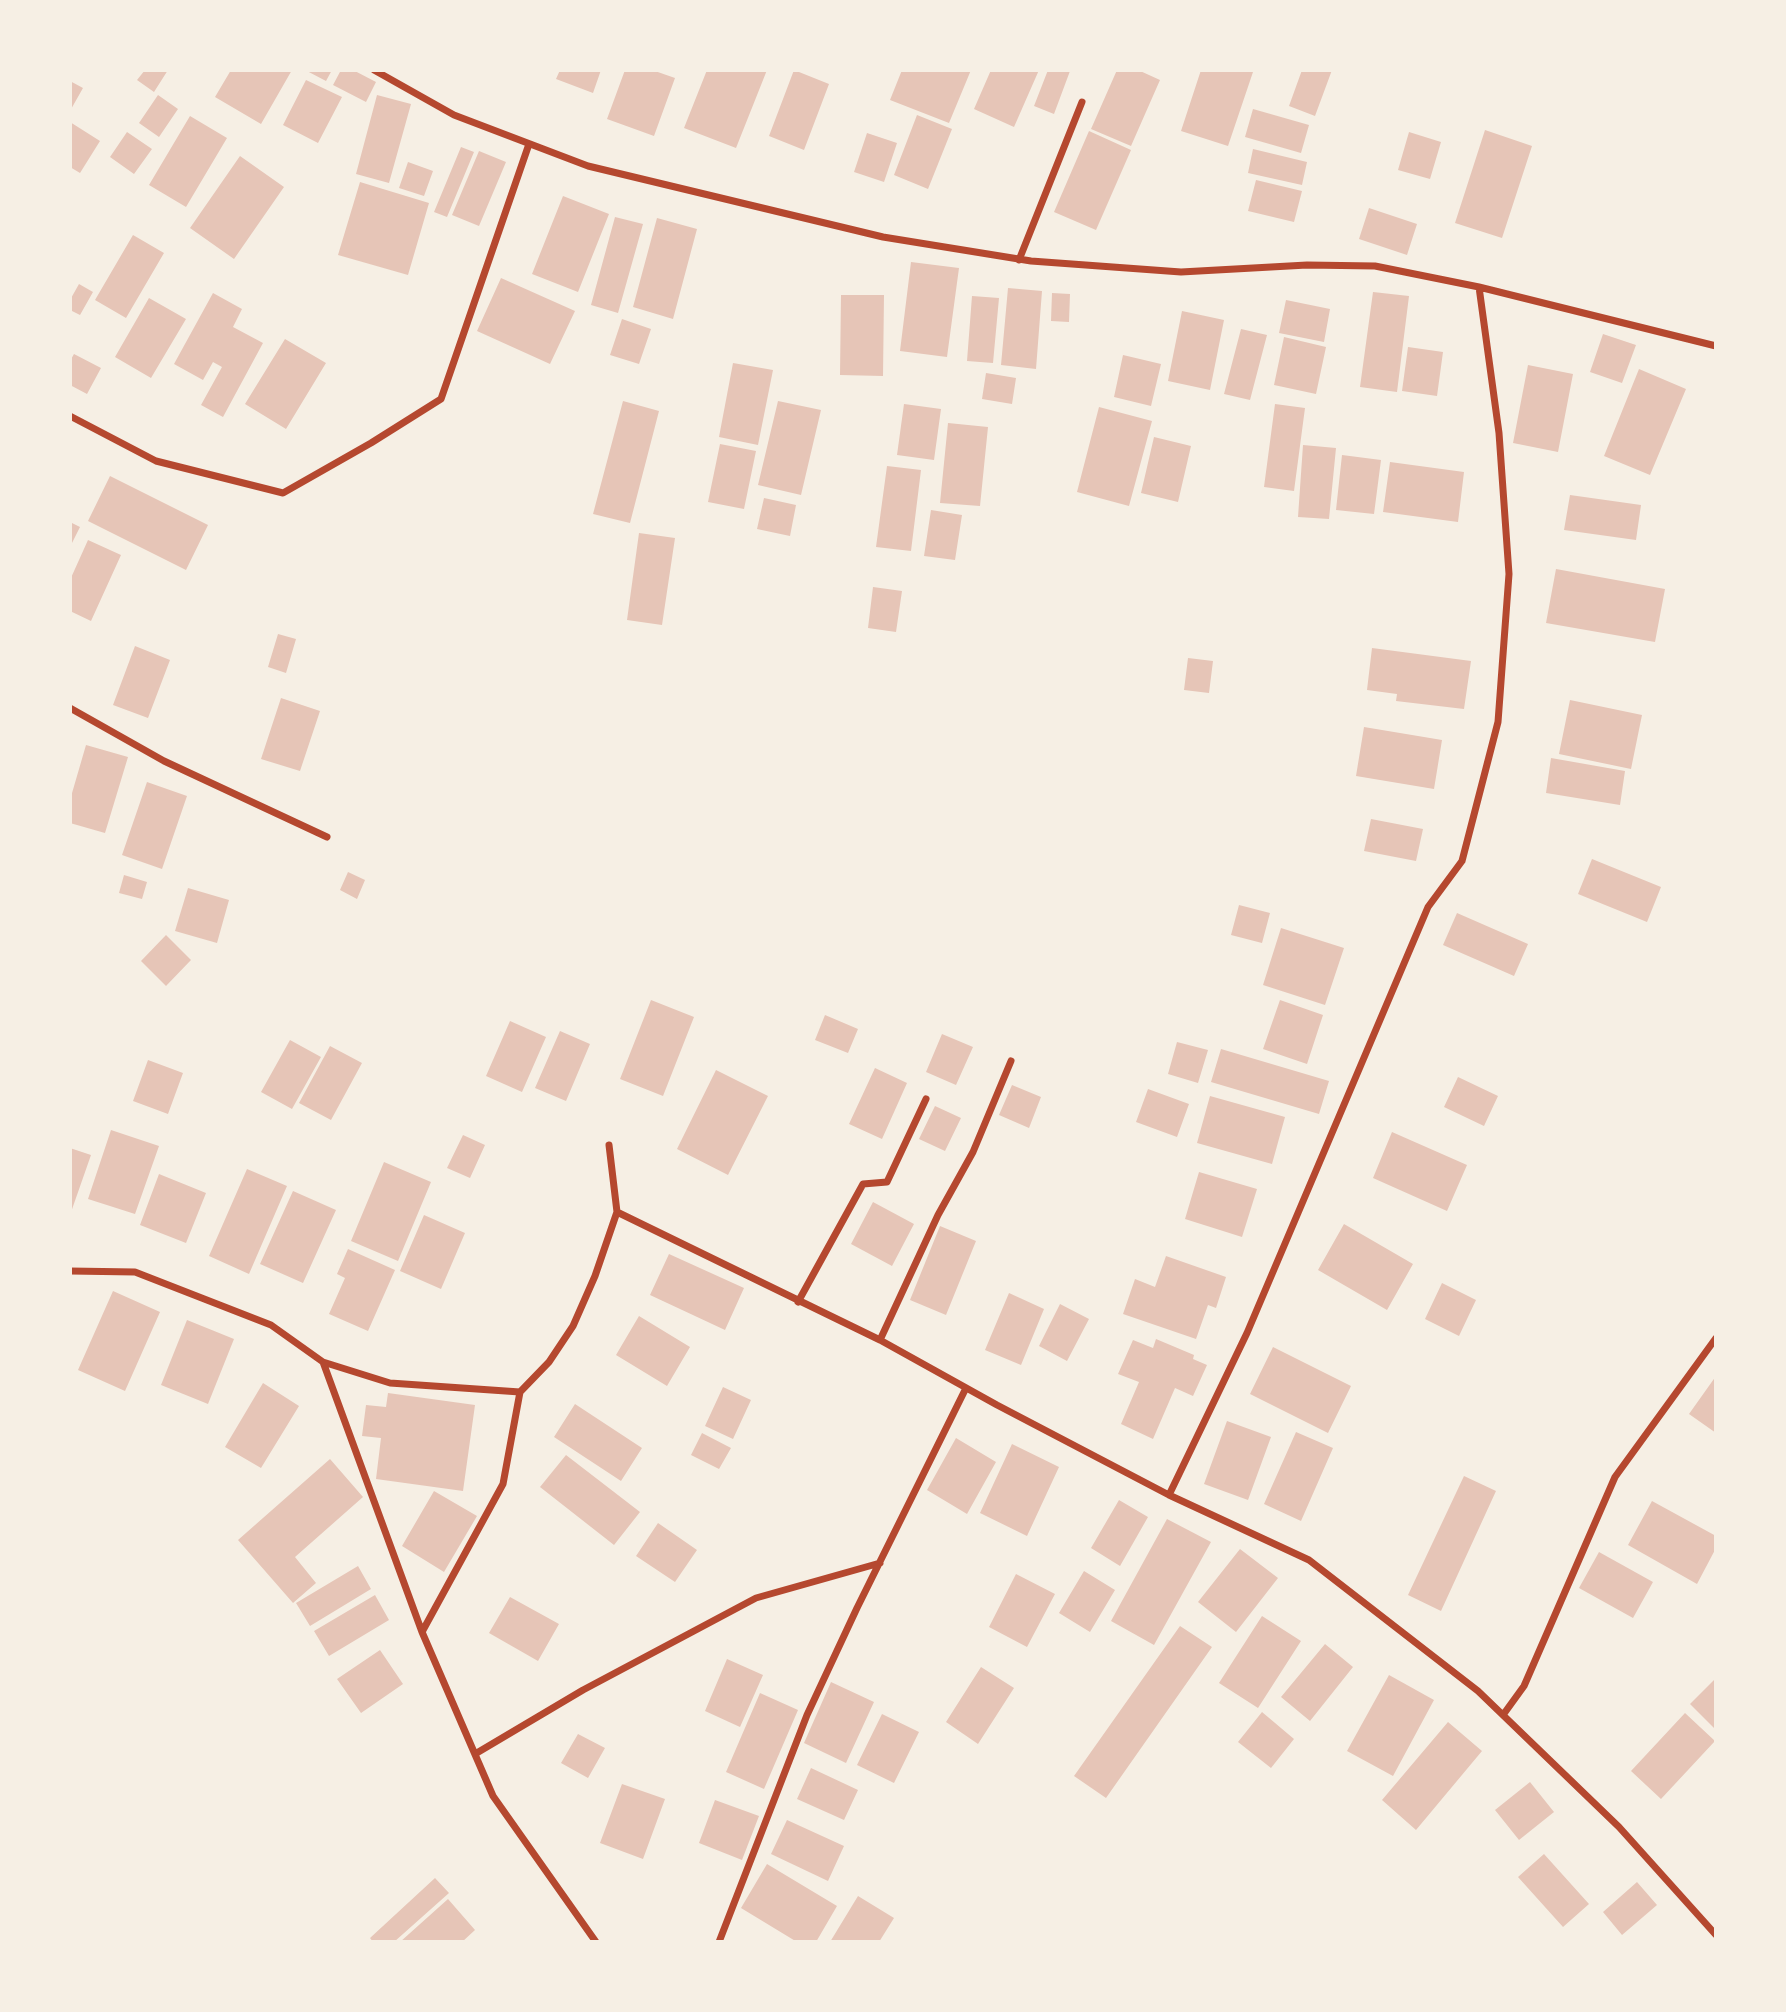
<!DOCTYPE html>
<html>
<head>
<meta charset="utf-8">
<style>
	body { margin:0 }
	#map { position:relative; width:1786px; height:2012px; overflow:hidden; background:#f6efe4; font-family:Commissioner,sans-serif }
	canvas { display:block }
	.frame { position:absolute; inset:0; border:72px solid #f6efe4; pointer-events:none }
</style>
</head>
<body>
<div id="map">
<canvas width="1786" height="2012"></canvas>
<div class="frame"></div>
</div>
<script>
const ctx = document.querySelector('canvas').getContext('2d');
ctx.lineJoin = 'round';
function fill(path, color) { ctx.fillStyle = color; ctx.fill(path, 'evenodd'); }
function strokePath(path, color, width, dash) { ctx.strokeStyle = color; ctx.lineWidth = width; ctx.lineCap = dash ? 'butt' : 'round'; ctx.setLineDash(dash || []); ctx.stroke(path); }
fill(new Path2D(`
	M145 70H168L154 92 137 80Z
	M231 70H292L261 124 215 97Z
	M305 70H332L326 81Z
	M341 70H353L376 82 366 102 333 85Z
	M560 70H601L593 93 556 79Z
	M625 70H652L675 78 654 136 607 119Z
	M707 70H767L736 148 684 128Z
	M794 70 829 84 804 150 769 136Z
	M902 70H971L949 123 890 100Z
	M991 70H1039L1014 127 974 109Z
	M1048 70 1070 71 1054 114 1034 106Z
	M1117 70H1138L1160 80 1131 146 1091 129Z
	M1201 70H1247L1253 72 1228 146 1181 131Z
	M1302 70H1332L1315 116 1289 106Z
	M306 80 342 97 318 143 283 125Z
	M70 81 83 88 70 111Z
	M158 95 178 109 159 137 139 123Z
	M377 95 411 104 389 183 356 174Z
	M1253 109 1309 125 1301 153 1245 137Z
	M917 115 952 129 928 189 894 175Z
	M190 116 227 138 186 207 149 185Z
	M70 122 100 141 80 173 70 167Z
	M1485 130 1532 146 1502 238 1455 223Z
	M1089 131 1131 150 1096 230 1054 212Z
	M127 132 152 149 134 174 110 157Z
	M1409 132 1441 142 1430 179 1398 170Z
	M867 133 897 143 884 182 854 172Z
	M461 147 474 152 447 217 434 212Z
	M1253 149 1307 162 1302 185 1248 173Z
	M479 151 506 162 479 226 452 215Z
	M240 156 284 187 234 259 190 228Z
	M408 162 433 171 424 196 399 188Z
	M1256 180 1302 191 1294 222 1248 211Z
	M360 182 429 203 408 275 338 255Z
	M563 196 609 214 578 292 532 274Z
	M1369 208 1417 224 1407 255 1359 239Z
	M615 217 643 224 618 313 591 305Z
	M657 218 697 229 673 319 633 307Z
	M133 235 164 253 126 318 95 300Z
	M911 262 959 268 947 357 900 351Z
	M501 278 575 311 550 364 477 331Z
	M79 284 93 292 80 315 70 310V300Z
	M1008 288 1042 291 1036 369 1001 365Z
	M1373 292 1409 296 1397 392 1360 387Z
	M213 293 242 309 233 327 263 343 223 417 201 405 222 367 213 362 203 380 174 364Z
	M1052 293 1070 294 1069 322 1051 321Z
	M841 295H884L883 376 840 375Z
	M972 296 999 298 993 363 967 361Z
	M149 298 186 319 151 378 115 357Z
	M1286 300 1330 309 1324 342 1279 333Z
	M1182 311 1224 320 1210 390 1168 381Z
	M622 319 651 329 639 364 610 355Z
	M1241 329 1267 335 1250 400 1224 394Z
	M1603 334 1636 345 1622 383 1590 372Z
	M1284 337 1326 347 1316 394 1274 385Z
	M285 339 326 363 286 429 245 404Z
	M1408 347 1443 352 1437 396 1402 391Z
	M74 354 101 368 87 394 70 385V361Z
	M1123 355 1161 364 1151 406 1114 397Z
	M733 363 773 370 758 445 719 437Z
	M1528 365 1573 374 1558 452 1513 443Z
	M1639 369 1686 389 1650 475 1604 456Z
	M986 373 1016 378 1012 404 982 399Z
	M623 401 659 411 630 523 593 514Z
	M778 401 821 410 801 495 758 485Z
	M904 404 941 409 934 460 897 455Z
	M1275 404 1305 408 1294 491 1264 487Z
	M1099 407 1152 421 1129 506 1077 492Z
	M948 423 988 427 980 506 940 503Z
	M1154 437 1191 446 1178 502 1141 493Z
	M720 444 756 451 744 509 708 502Z
	M1303 445 1336 448 1329 519 1298 517Z
	M1342 455 1381 460 1374 514 1336 510Z
	M1390 462 1464 472 1458 522 1383 512Z
	M887 466 921 470 911 551 876 547Z
	M110 476 208 525 186 570 88 521Z
	M1570 495 1641 505 1636 540 1564 530Z
	M764 498 796 505 790 536 757 529Z
	M931 510 962 515 955 560 924 556Z
	M70 522 80 527 70 547Z
	M639 533 675 538 662 625 627 620Z
	M88 540 121 555 91 621 70 611V580Z
	M1556 569 1665 589 1655 642 1546 623Z
	M873 587 902 591 896 632 868 628Z
	M278 634 296 639 286 673 268 667Z
	M135 646 170 660 148 718 113 705Z
	M1372 648 1471 661 1464 709 1396 701 1397 694 1367 690Z
	M1188 658 1213 661 1209 693 1184 690Z
	M281 698 320 711 300 771 261 759Z
	M1570 700 1642 715 1631 769 1559 754Z
	M1364 727 1442 740 1434 789 1356 776Z
	M86 745 128 757 105 833 70 823V800Z
	M1551 758 1625 771 1620 805 1546 793Z
	M147 782 187 796 162 869 122 855Z
	M1371 819 1423 829 1416 861 1364 851Z
	M1592 859 1661 887 1647 922 1578 894Z
	M348 872 365 880 357 899 340 890Z
	M124 875 147 882 142 899 119 893Z
	M188 888 229 900 217 943 175 931Z
	M1239 905 1270 913 1262 943 1231 935Z
	M1457 913 1528 944 1514 976 1443 945Z
	M1281 928 1344 948 1325 1005 1263 985Z
	M166 935 191 960 166 986 141 961Z
	M651 1000 694 1017 663 1096 620 1079Z
	M1280 1000 1323 1015 1307 1064 1263 1049Z
	M825 1015 858 1029 848 1053 815 1040Z
	M510 1021 546 1037 522 1092 486 1076Z
	M560 1031 590 1044 566 1101 535 1088Z
	M942 1034 973 1047 956 1085 926 1072Z
	M290 1040 321 1057 292 1109 261 1092Z
	M1177 1042 1208 1050 1198 1083 1168 1074Z
	M330 1046 362 1063 331 1120 299 1103Z
	M1221 1049 1329 1081 1319 1114 1211 1082Z
	M148 1060 183 1073 168 1114 133 1101Z
	M875 1068 907 1083 882 1139 849 1124Z
	M716 1070 768 1096 728 1175 677 1149Z
	M1458 1077 1498 1096 1484 1126 1444 1107Z
	M1012 1085 1041 1097 1029 1128 999 1115Z
	M1148 1089 1189 1104 1177 1137 1136 1122Z
	M1210 1096 1285 1117 1272 1164 1197 1143Z
	M935 1106 961 1118 945 1151 919 1139Z
	M111 1130 159 1146 135 1214 88 1199Z
	M1392 1132 1467 1165 1447 1211 1373 1178Z
	M463 1135 485 1145 470 1178 447 1168Z
	M70 1148 91 1155 70 1215Z
	M384 1162 431 1182 398 1261 351 1241Z
	M247 1169 287 1186 249 1274 209 1256Z
	M1199 1172 1257 1189 1242 1237 1185 1219Z
	M159 1174 206 1193 186 1243 140 1225Z
	M293 1191 336 1210 303 1283 260 1264Z
	M873 1202 914 1224 892 1266 851 1244Z
	M424 1215 465 1233 441 1289 400 1271Z
	M1344 1224 1413 1264 1387 1310 1318 1270Z
	M940 1226 976 1241 946 1315 910 1300Z
	M348 1249 395 1270 368 1331 329 1314 345 1278 337 1274Z
	M669 1254 744 1288 725 1330 650 1295Z
	M1166 1256 1226 1277 1216 1308 1208 1305 1196 1339 1123 1314 1135 1279 1155 1287Z
	M1442 1283 1476 1300 1459 1336 1425 1319Z
	M113 1291 160 1312 125 1391 78 1370Z
	M1009 1293 1044 1309 1021 1365 985 1350Z
	M1060 1304 1089 1319 1067 1361 1039 1346Z
	M639 1316 690 1347 667 1386 616 1355Z
	M187 1320 234 1339 208 1404 161 1385Z
	M1156 1339 1194 1355 1193 1359 1207 1365 1193 1396 1175 1388 1153 1439 1121 1424 1139 1382 1118 1374 1133 1340 1153 1348Z
	M1273 1347 1351 1386 1328 1433 1250 1394Z
	M1716 1376V1433L1689 1414Z
	M263 1383 299 1406 261 1468 225 1447Z
	M723 1387 751 1400 733 1439 705 1426Z
	M388 1393 475 1405 463 1491 376 1479 381 1438 362 1436 366 1405 386 1407Z
	M575 1404 642 1448 621 1481 554 1437Z
	M1227 1421 1271 1437 1248 1500 1204 1484Z
	M1296 1432 1333 1448 1301 1521 1264 1504Z
	M702 1433 731 1448 719 1469 691 1455Z
	M956 1438 996 1462 967 1514 927 1490Z
	M1012 1444 1059 1467 1027 1536 980 1513Z
	M566 1455 640 1512 614 1545 540 1487Z
	M330 1459 363 1497 295 1557 316 1583 293 1603 238 1540Z
	M1464 1476 1496 1491 1441 1611 1408 1595Z
	M434 1491 477 1516 444 1572 402 1546Z
	M1119 1500 1148 1517 1120 1566 1091 1548Z
	M1652 1501 1716 1536V1548L1697 1584 1628 1545Z
	M1167 1519 1211 1542 1154 1645 1111 1621Z
	M658 1523 697 1550 675 1582 636 1556Z
	M1240 1549 1278 1578 1236 1632 1198 1602Z
	M1599 1552 1653 1582 1633 1618 1579 1588Z
	M358 1566 371 1589 310 1626 296 1603Z
	M1084 1571 1115 1590 1090 1632 1059 1613Z
	M1016 1574 1055 1594 1027 1647 989 1627Z
	M375 1595 389 1620 329 1656 314 1631Z
	M510 1597 559 1624 538 1661 489 1633Z
	M1262 1616 1301 1641 1258 1708 1219 1683Z
	M1180 1626 1212 1647 1106 1798 1074 1776Z
	M1325 1644 1353 1667 1310 1721 1281 1697Z
	M380 1650 403 1684 361 1713 337 1679Z
	M727 1659 763 1675 740 1727 705 1711Z
	M981 1667 1014 1688 978 1744 946 1722Z
	M1389 1675 1434 1700 1393 1776 1347 1751Z
	M1716 1678V1730L1690 1704Z
	M831 1682 874 1702 846 1763 804 1743Z
	M760 1693 798 1710 764 1789 726 1772Z
	M1262 1712 1294 1739 1271 1768 1238 1742Z
	M1685 1713 1715 1741 1661 1799 1631 1771Z
	M882 1714 919 1732 894 1783 857 1765Z
	M1448 1722 1482 1751 1416 1830 1382 1800Z
	M578 1734 605 1748 588 1778 561 1763Z
	M811 1768 858 1790 844 1820 797 1799Z
	M1530 1782 1554 1812 1519 1840 1495 1810Z
	M622 1784 665 1799 643 1859 600 1843Z
	M715 1800 759 1816 742 1860 699 1843Z
	M787 1820 844 1846 828 1881 771 1854Z
	M1544 1854 1589 1904 1563 1927 1518 1877Z
	M767 1864 837 1906 816 1942H797L741 1908Z
	M435 1878 449 1893 394 1942H373L370 1938Z
	M1637 1882 1657 1905 1622 1935 1603 1912Z
	M858 1896 894 1918 879 1942H830Z
	M448 1899 475 1930 462 1942H400Z`), '#e6c5b7');
strokePath(new Path2D(`
	M374 70 454 115 588 166 883 237 1031 261 1181 272 1307 265 1375 266 1479 287 1716 346
	M1019 260 1082 102
	M70 416 156 461 283 493 371 443 441 399 529 144
	M70 708 164 761 327 837
	M617 1212 880 1340 997 1405 1169 1495 1247 1333 1428 907 1462 861 1498 722 1509 574 1499 433 1479 287
	M70 1271 135 1272 271 1325 323 1362 390 1383 520 1392 549 1362 573 1326 595 1276 617 1212 609 1145
	M798 1302 863 1184 887 1182 926 1099
	M880 1340 938 1215 973 1152 1011 1061
	M323 1362 422 1632 503 1484 520 1392
	M1169 1495 1309 1560 1478 1691 1619 1827 1716 1935
	M422 1632 493 1796 596 1942
	M1503 1715 1524 1686 1615 1477 1716 1338
	M475 1754 583 1690 756 1598 880 1563
	M719 1942 807 1715 857 1608 966 1388`), '#b5482f', 7);
</script>
</body>
</html>
